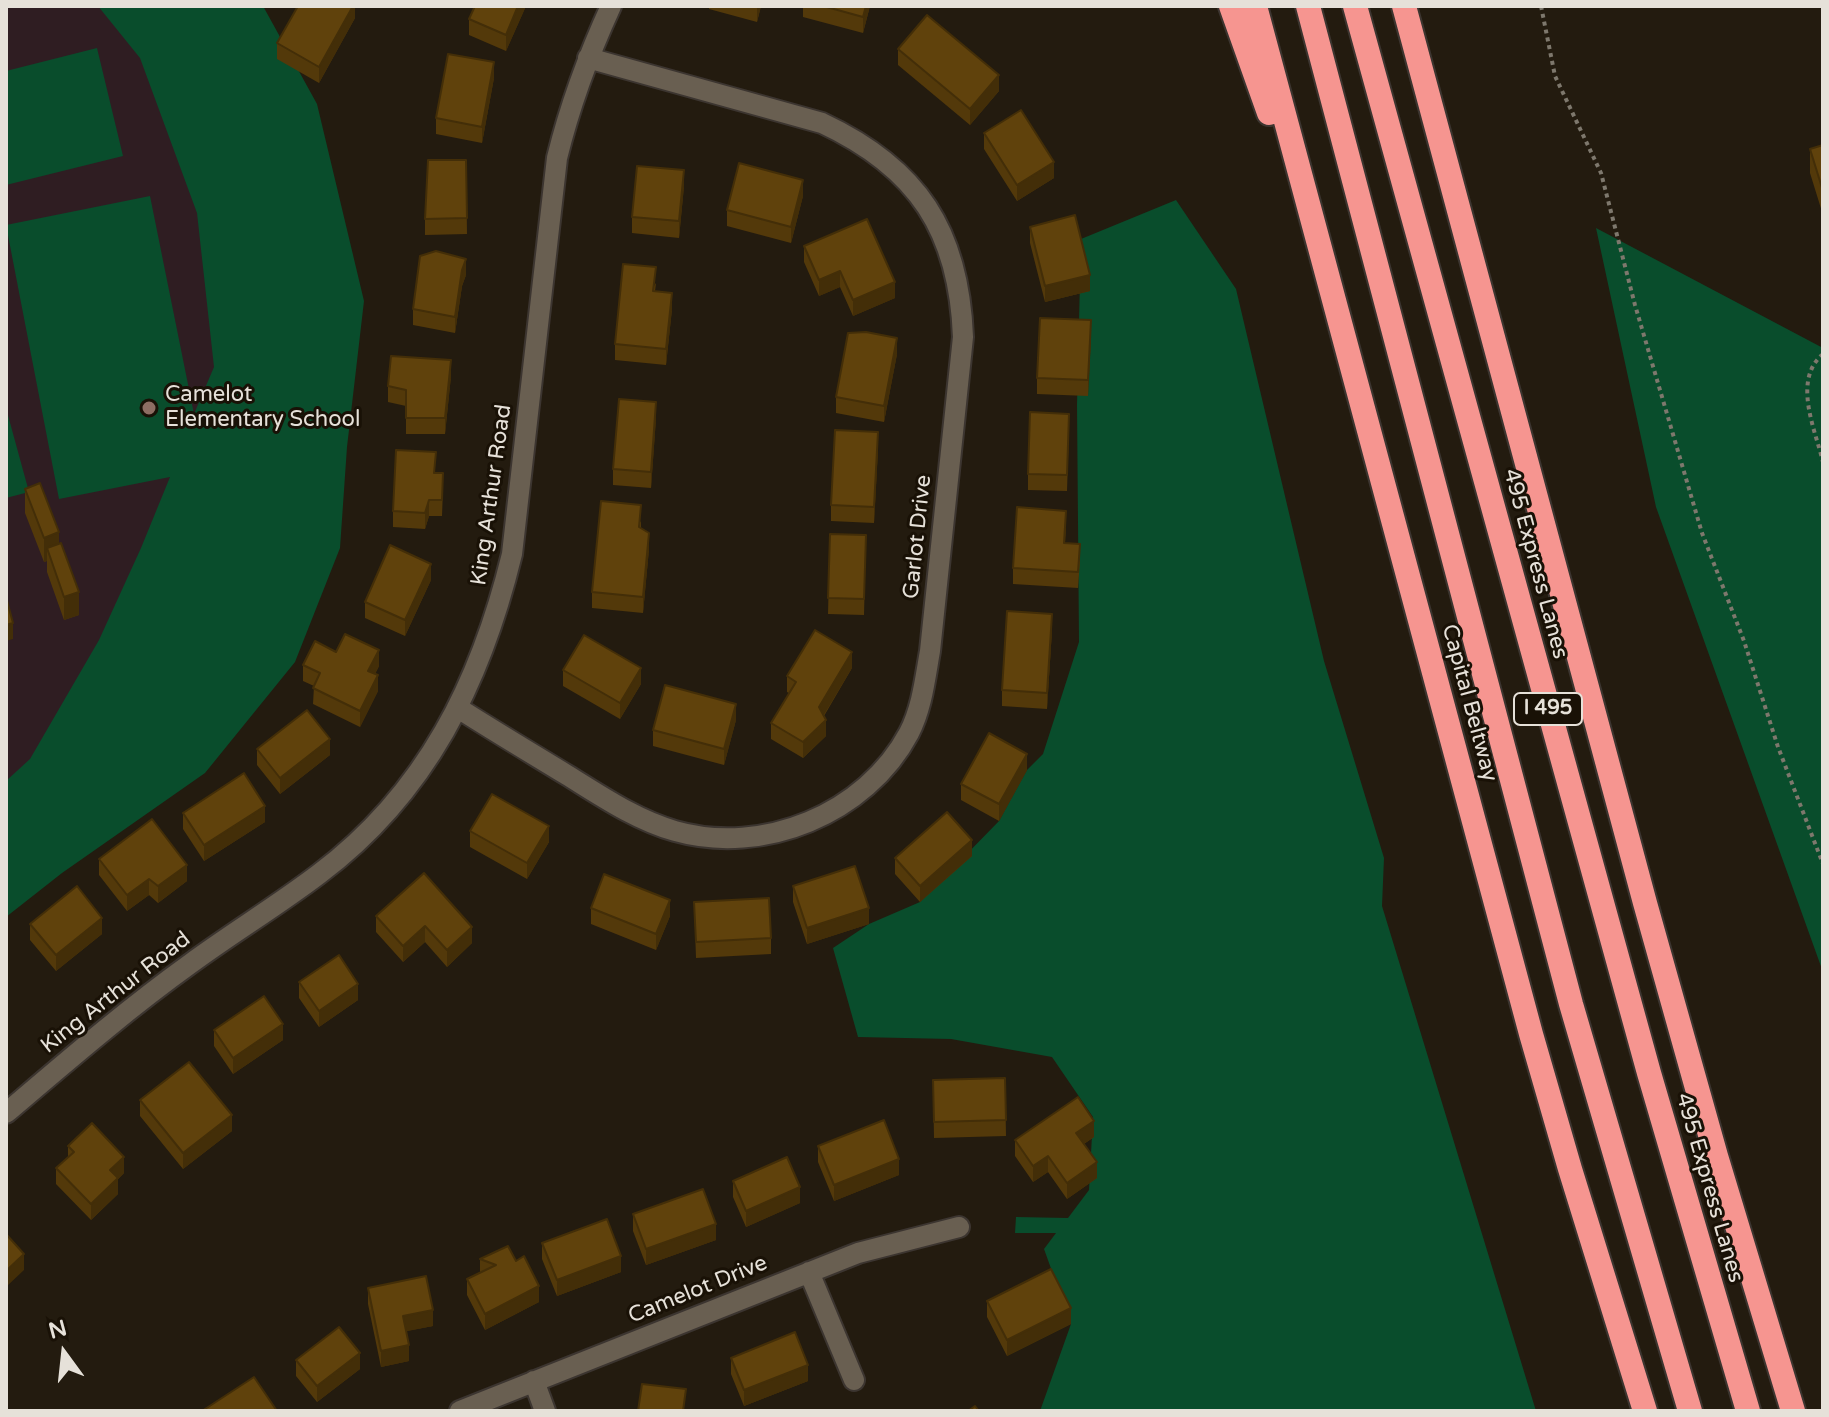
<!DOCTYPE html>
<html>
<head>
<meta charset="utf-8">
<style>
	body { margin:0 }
	#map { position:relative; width:1829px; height:1417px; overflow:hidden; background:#231b0f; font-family:"Varela Round",sans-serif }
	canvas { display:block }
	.frame { position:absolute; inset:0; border:8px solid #e6e1d9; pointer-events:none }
	.north { position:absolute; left:24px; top:1313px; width:80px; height:80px; -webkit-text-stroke:6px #191106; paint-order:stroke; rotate:345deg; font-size:22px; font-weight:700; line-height:32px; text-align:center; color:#e6e1d9 }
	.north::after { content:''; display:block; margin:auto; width:28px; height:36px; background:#e6e1d9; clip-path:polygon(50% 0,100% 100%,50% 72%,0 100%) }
</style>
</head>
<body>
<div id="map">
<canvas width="1829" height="1417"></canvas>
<div class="frame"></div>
<div class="north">N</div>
</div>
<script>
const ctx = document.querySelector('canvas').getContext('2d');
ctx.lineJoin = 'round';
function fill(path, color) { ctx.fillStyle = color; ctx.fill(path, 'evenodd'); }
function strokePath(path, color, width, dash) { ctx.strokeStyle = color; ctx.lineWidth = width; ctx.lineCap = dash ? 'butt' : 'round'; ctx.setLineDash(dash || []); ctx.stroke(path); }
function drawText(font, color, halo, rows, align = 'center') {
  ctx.font = font + ' "Varela Round",sans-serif'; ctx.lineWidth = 6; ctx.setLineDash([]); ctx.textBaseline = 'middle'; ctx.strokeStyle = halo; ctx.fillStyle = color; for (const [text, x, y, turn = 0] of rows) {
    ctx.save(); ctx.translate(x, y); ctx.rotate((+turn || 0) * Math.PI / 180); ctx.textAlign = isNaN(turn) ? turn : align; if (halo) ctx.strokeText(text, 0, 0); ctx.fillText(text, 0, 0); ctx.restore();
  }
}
fill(new Path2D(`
	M6 6H222L317 195 6 847Z`), '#2f1d22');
fill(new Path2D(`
	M98 6H263L317 104 364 301 347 447 340 548 295 662 205 773 62 873 6 917V781L30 759 99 640 141 548 170 477 59 499 6 225 150 196 194 414 214 367 197 213 140 58Z
	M97 48 123 156 6 185V71Z
	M1176 200 1236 289 1324 661 1384 858 1382 906 1536 1411H1040L1071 1324 1044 1249 1056 1233H1015L1016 1217 1068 1218 1089 1190 1093 1117 1052 1057 951 1039 858 1037 833 948 869 924 920 902 999 821 1027 770 1043 754 1079 642 1077 405 1081 239Z
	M1596 228 1823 348V972L1656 507Z
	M6 408 29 492 6 498Z`), '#094d2c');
const minor = new Path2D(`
	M458 708C494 731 531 753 567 775 601 796 636 820 675 831 763 856 866 814 909 733 922 708 925 679 930 651L963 337C959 231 918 168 822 123L588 58
	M6 1113C66 1062 126 1010 190 964 232 933 277 906 319 874 427 793 481 681 512 554L557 158C570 105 588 56 611 6
	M809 1272 854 1380
	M534 1381 545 1411
	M460 1411 858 1253 959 1227`);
const highway = new Path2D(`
	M1231 6 1269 113
	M1255 6 1531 1034 1570 1169 1645 1411
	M1308 6 1571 1004 1690 1411
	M1355 6 1649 1073 1748 1411
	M1404 6 1645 903 1716 1156 1793 1411`);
strokePath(minor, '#3c3530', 24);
strokePath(highway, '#3c3530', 28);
strokePath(new Path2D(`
	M1541 6 1555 76 1601 173 1635 305 1702 533 1744 641 1778 747 1823 864
	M1823 354C1792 380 1815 429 1823 462`), '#7e786d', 4, [4, 4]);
strokePath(minor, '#695f51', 20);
strokePath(highway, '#f69590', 24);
fill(new Path2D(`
	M355 6V18L319 83 277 59V43Z
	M526 6 506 51 469 35V19Z
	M709 6H761L757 22 709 9Z
	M803 6H870L863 33 803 17Z
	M898 49 999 91 970 125 898 65Z
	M494 78 482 143 436 134V118Z
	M984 133 1054 178 1017 201 984 149Z
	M1823 145V215L1810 173V149Z
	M466 160 467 234 425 235V219Z
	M684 186 679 238 632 233V217Z
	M803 196 791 243 727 226V210Z
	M1030 227 1090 291 1045 302 1030 243Z
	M804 246 895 298 853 316 840 287 819 296 804 262Z
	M466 275 462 286 455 333 413 325V309Z
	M656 283 655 291 672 309 666 365 615 360V344Z
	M1091 336 1088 396 1037 394V378Z
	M897 354 884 422 836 413V397Z
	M451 376 445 434H406V406L388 402V386Z
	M656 418 651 488 613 485V469Z
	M1069 430 1067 491 1028 490V474Z
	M878 448 874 523 831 521V505Z
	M435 473 443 489 442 516H429L425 529 393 527V511Z
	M25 489 59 544 79 615 64 620 47 572V561L44 562 25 513Z
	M641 521V528L649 549 643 613 592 608V592Z
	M1066 527 1065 543 1080 561 1078 588 1013 584V568Z
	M830 534 866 535 864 615 828 614Z
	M431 580 405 636 365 618V602Z
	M1052 630 1047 709 1002 706V690Z
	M336 652 379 666 375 674 378 691 360 727 313 704 314 686 303 681V665Z
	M852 668 824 716 826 736 803 758 771 739V723L789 693 787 692V676Z
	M563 670 641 684 620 719 563 686Z
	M736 720 724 765 653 746V730Z
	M257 749 330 755 280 794 257 765Z
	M1027 770 999 821 961 800V784Z
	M183 813 265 822 204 861 183 829Z
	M470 831 549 842 527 879 470 847Z
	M972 856 920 902 895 874V858Z
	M99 859 187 881 158 903 149 895 127 911 99 875Z
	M424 873 472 943 447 967 425 942 403 962 376 932V916Z
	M793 886 869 924 807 944 793 902Z
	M694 902 771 938V954L696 958Z
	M591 908 670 916 656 950 591 924Z
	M30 924 102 934 56 971 30 940Z
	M299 982 358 1000 319 1027 299 998Z
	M214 1030 283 1040 233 1074 214 1046Z
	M1005 1078 1006 1136 934 1138 933 1080Z
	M140 1100 232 1131 183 1169 140 1116Z
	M1094 1137 1084 1144 1097 1178 1067 1199 1048 1172 1033 1182 1015 1156V1140Z
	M68 1146 124 1173 118 1179V1194L91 1220 56 1184V1168L68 1157Z
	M818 1146 899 1175 834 1201 818 1162Z
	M733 1181 800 1203 746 1227 733 1197Z
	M633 1214 716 1240 646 1265 633 1231Z
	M542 1243 621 1272 557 1296 542 1259Z
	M480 1259 516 1261 539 1302 485 1330 467 1295V1279L480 1272Z
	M368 1288 433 1326 406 1331 409 1361 381 1367 368 1304Z
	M987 1301 1071 1324 1007 1356 987 1317Z
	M731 1358 808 1381 744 1406 731 1374Z
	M296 1360 360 1369 317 1402 296 1376Z`), '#53390a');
fill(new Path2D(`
	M353 6H355V18L319 83V67Z
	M518 6H526L506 51V35Z
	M757 6H761L757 22Z
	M866 6H870L863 33V17Z
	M494 62V78L482 143V127Z
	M999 75V91L970 125V109Z
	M1054 162V178L1017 201V185Z
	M684 170V186L679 238V221Z
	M803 180V196L791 243V227Z
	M466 259V275L462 286 455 333V317L462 270Z
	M840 271V287L819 296V280Z
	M1090 275V291L1045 302V286Z
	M895 282V298L853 316V300Z
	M672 293V309L666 365V349Z
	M1091 320V336L1088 396V380Z
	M897 338V354L884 422V406Z
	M451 360V376L445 434V418Z
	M656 402V418L651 488V472Z
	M878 432V448L874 523V507Z
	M429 500V516L425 529V513Z
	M59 532V556L47 548V561L44 562V538Z
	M649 533V549L643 613V597Z
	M431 564V580L405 636V620Z
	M79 592V615L64 620V597Z
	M1052 614V630L1047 709V693Z
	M13 623V639L6 641V625Z
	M379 650V666L368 687V671Z
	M852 652V668L819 723V707Z
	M641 668V684L620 719V703Z
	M378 675V691L360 727V711Z
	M736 704V720L724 765V749Z
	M826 720V736L803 758V742Z
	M330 739V755L280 794V778Z
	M1027 754V770L999 821V804Z
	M265 806V822L204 861V845Z
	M549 826V842L527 879V863Z
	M972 840V856L920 902V886Z
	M187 865V881L158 903V886Z
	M149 879V895L127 911V895Z
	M670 900V916L656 950V934Z
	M869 908V924L807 944V928Z
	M102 918V934L56 971V955Z
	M425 926V942L403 962V946Z
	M472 927V943L447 967V950Z
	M358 984V1000L319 1027V1011Z
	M283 1024V1040L233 1074V1058Z
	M232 1115V1131L183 1169V1153Z
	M1094 1121V1137L1076 1149V1133Z
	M1048 1156V1172L1033 1182V1166Z
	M124 1157V1173L118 1179V1194L91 1220V1204L110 1170Z
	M899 1159V1175L834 1201V1185Z
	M1097 1162V1178L1067 1199V1183Z
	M800 1187V1203L746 1227V1211Z
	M716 1224V1240L646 1265V1249Z
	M24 1254V1270L6 1287V1271Z
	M621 1256V1272L557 1296V1280Z
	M539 1286V1302L485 1330V1314Z
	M1071 1308V1324L1007 1356V1340Z
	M433 1310V1326L403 1332V1316Z
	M409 1345V1361L381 1367V1351Z
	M360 1353V1369L317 1402V1386Z
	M808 1365V1381L744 1406V1390Z`), '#432e08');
const building = new Path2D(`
	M298 6H353L319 67 277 43Z
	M475 6H518L506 35 469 19Z
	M823 6H866L863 17Z
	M927 15 999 75 970 109 898 49Z
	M448 54 494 62 482 127 436 118Z
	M1021 110 1054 162 1017 185 984 133Z
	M1823 145V191L1810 149Z
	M428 160H466L467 218 425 219Z
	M739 163 803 180 791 227 727 210Z
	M637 166 684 170 679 221 632 217Z
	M1075 215 1090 275 1045 286 1030 227Z
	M867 219 895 282 853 300 840 271 819 280 804 246Z
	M436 251 466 259 462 270 455 317 413 309 420 256Z
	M623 264 656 267 653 291 672 293 666 349 615 344Z
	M1040 318 1091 320 1088 380 1037 378Z
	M866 332 897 338 884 406 836 397 848 333Z
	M391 356 451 360 445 418H406V390L388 386Z
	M619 399 656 402 651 472 613 469Z
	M1030 412 1069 414 1067 475 1028 474Z
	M835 430 878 432 874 507 831 505Z
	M396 450 436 452 434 473H443L442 500H429L425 513 393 511Z
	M40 483 59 532 44 538 25 489Z
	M601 501 641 505 639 527 649 533 643 597 592 592Z
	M1017 507 1066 511 1064 543 1080 544 1078 572 1013 568Z
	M830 534 866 535 864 599 828 598Z
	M61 543 79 592 64 597 47 548Z
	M390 545 431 564 405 620 365 602Z
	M6 597 13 623 6 625Z
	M1007 611 1052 614 1047 693 1002 690Z
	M815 630 852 652 819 707 826 720 803 742 771 723 796 682 787 676Z
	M345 634 379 650 368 671 378 675 360 711 313 688 320 673 303 665 315 641 336 652Z
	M584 635 641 668 620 703 563 670Z
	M665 685 736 704 724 749 653 730Z
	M307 710 330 739 280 778 257 749Z
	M989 733 1027 754 999 804 961 784Z
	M244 773 265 806 204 845 183 813Z
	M492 794 549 826 527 863 470 831Z
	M947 812 972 840 920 886 895 858Z
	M152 819 187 865 158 886 149 879 127 895 99 859Z
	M855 866 869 908 807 928 793 886Z
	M424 873 472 927 447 950 425 926 403 946 376 916Z
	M604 874 670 900 656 934 591 908Z
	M77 886 102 918 56 955 30 924Z
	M769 898 771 938 696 942 694 902Z
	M339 955 358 984 319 1011 299 982Z
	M264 996 283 1024 233 1058 214 1030Z
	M189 1062 232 1115 183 1153 140 1100Z
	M1005 1078 1006 1120 934 1122 933 1080Z
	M1078 1097 1094 1121 1076 1133 1097 1162 1067 1183 1048 1156 1033 1166 1015 1140Z
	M884 1120 899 1159 834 1185 818 1146Z
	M92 1123 124 1157 110 1170 118 1178 91 1204 56 1168 74 1152 68 1146Z
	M787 1157 800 1187 746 1211 733 1181Z
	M703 1189 716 1224 646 1249 633 1214Z
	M607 1219 621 1256 557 1280 542 1243Z
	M6 1234 24 1254 6 1271Z
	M508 1246 516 1261 524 1256 539 1286 485 1314 467 1279 496 1265 480 1259Z
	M1051 1269 1071 1308 1007 1340 987 1301Z
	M426 1276 433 1310 403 1316 409 1345 381 1351 368 1288Z
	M339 1327 360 1353 317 1386 296 1360Z
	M795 1332 808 1365 744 1390 731 1358Z
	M254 1377 277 1411H202Z
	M642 1384 686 1389 683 1411H638Z
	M975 1406 979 1411H968Z`);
fill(building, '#60420c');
strokePath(building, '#432e08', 2);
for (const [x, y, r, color] of [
	[149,408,8,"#8d6e63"]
]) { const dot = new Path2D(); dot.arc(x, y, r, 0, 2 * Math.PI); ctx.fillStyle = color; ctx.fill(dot); strokePath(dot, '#191106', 3); }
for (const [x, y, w] of [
	[1548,709,68]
]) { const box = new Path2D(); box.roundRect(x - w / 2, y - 16, w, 32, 6); ctx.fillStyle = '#191106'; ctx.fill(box); strokePath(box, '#e6e1d9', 2); }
drawText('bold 20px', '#e6e1d9', null, [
	["I 495",1548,709]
]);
drawText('22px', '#e6e1d9', '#191106', [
	["Camelot",165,395],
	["Elementary School",165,420]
], 'left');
drawText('22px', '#e6e1d9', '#191106', [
	["King Arthur Road",492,495,-82],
	["Garlot Drive",918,537,-84],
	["495 Express Lanes",1535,564,75],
	["Capital Beltway",1469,703,75],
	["King Arthur Road",116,993,-38],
	["495 Express Lanes",1709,1188,74],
	["Camelot Drive",698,1290,-22]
]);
</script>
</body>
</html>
